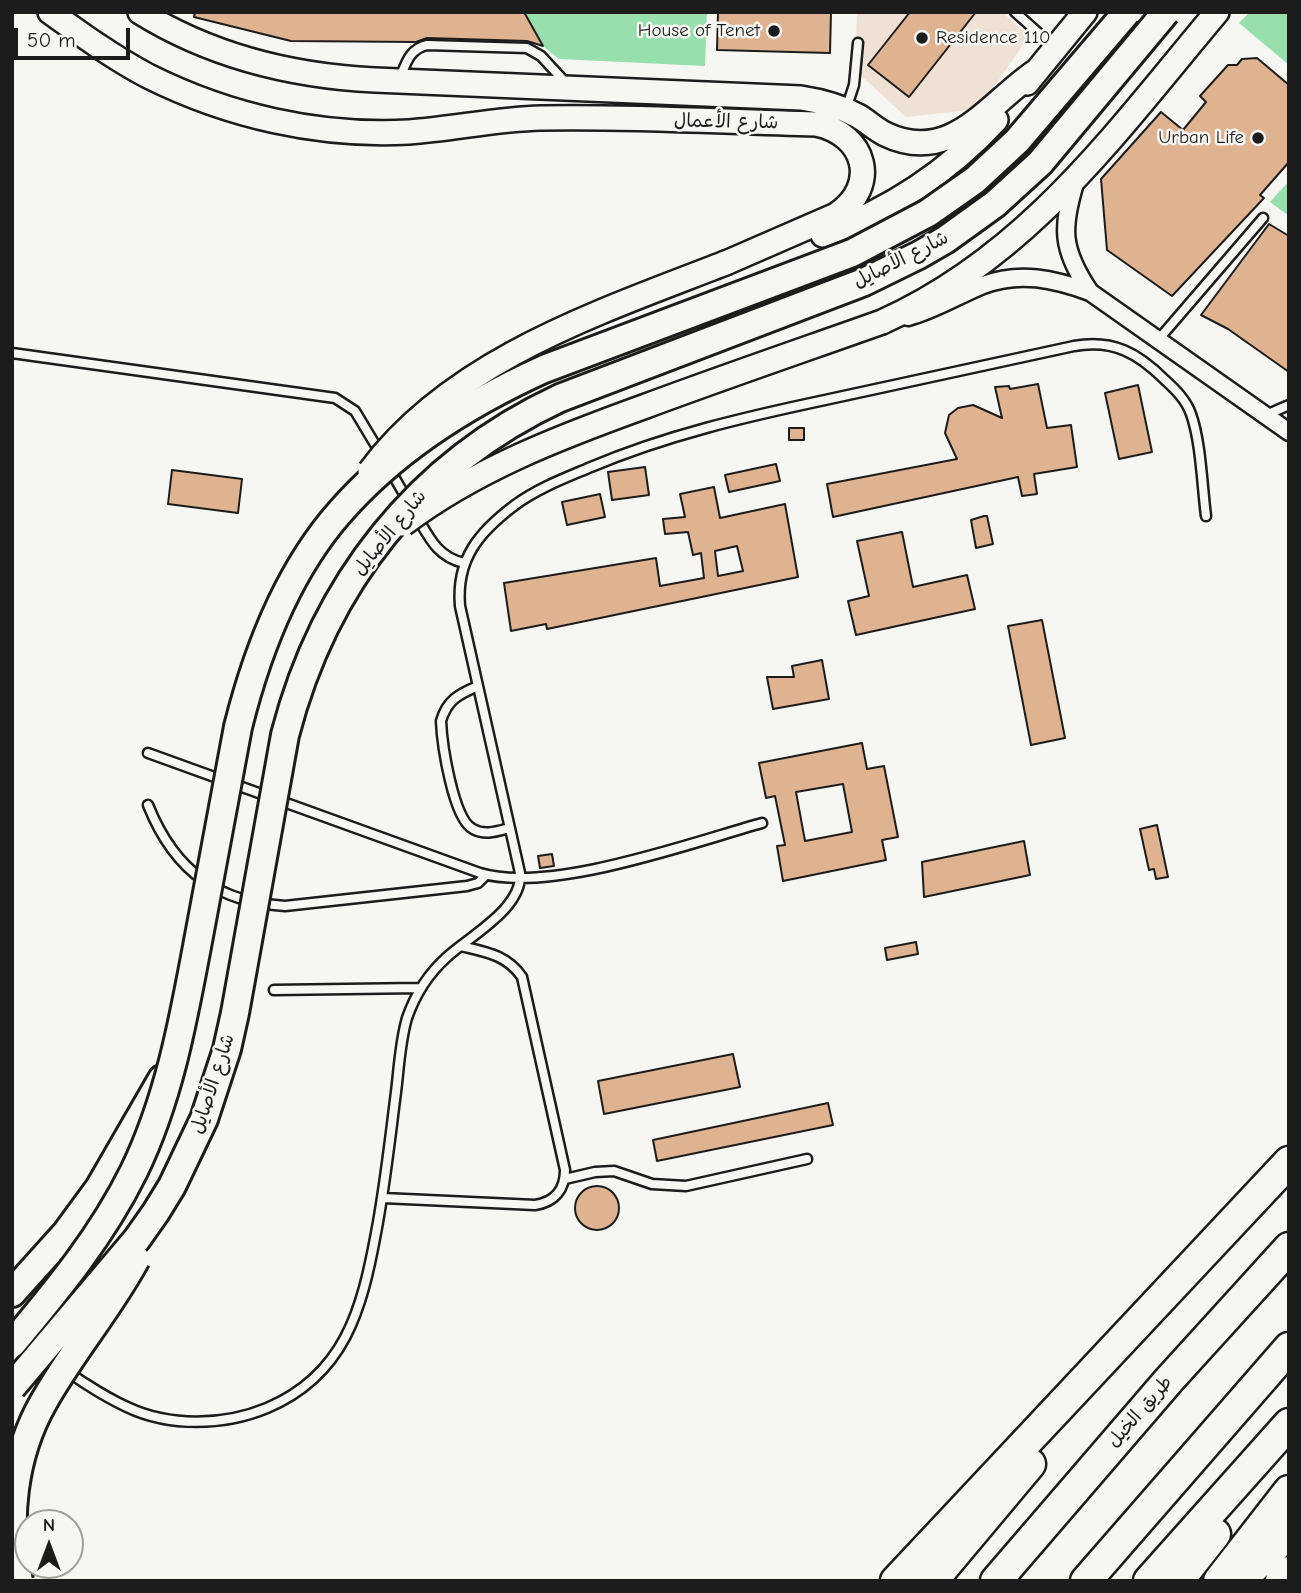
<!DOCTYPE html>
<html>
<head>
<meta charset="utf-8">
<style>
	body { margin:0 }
	#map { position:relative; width:1301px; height:1593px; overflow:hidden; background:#f6f6f2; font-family:"Comic Neue",sans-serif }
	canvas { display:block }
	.frame { position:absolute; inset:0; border:14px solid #1c1c1c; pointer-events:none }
	.north { position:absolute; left:14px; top:1509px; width:70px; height:70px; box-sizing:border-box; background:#f6f6f2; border:2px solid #9f9f9c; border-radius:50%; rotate:0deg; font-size:19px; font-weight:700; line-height:28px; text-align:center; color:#1c1c1c }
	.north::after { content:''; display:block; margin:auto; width:24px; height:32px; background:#1c1c1c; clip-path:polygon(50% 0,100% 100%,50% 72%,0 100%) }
	.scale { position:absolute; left:14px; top:28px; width:116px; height:32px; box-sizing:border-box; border:4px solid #1c1c1c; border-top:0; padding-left:9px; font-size:21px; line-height:24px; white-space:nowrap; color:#1c1c1c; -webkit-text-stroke:5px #f6f6f2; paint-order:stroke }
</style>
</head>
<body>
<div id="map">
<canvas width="1301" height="1593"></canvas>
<div class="frame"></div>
<div class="north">N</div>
<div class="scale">50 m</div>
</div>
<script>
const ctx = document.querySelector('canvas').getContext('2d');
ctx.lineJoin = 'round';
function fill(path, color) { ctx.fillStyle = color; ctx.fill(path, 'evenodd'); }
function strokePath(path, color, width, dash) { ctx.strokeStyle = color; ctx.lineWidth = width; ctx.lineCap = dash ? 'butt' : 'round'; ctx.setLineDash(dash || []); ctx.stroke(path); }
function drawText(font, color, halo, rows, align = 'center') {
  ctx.font = font + ' "Comic Neue","Playpen Sans Arabic",sans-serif'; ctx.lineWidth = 5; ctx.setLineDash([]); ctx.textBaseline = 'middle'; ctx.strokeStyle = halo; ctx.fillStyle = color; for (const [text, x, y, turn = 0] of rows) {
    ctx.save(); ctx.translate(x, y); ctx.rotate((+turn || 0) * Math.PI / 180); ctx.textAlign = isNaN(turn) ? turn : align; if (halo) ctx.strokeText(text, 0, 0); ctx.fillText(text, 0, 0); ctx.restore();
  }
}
fill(new Path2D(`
	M857 12H1002L1029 36 979 109 906 117 855 70Z`), '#efe2d5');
fill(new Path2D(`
	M524 12H707L705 66 559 59 543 46Z
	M1250 12H1289V65L1239 23Z
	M1289 181V216L1270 202Z`), '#97e0ae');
const building = new Path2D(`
	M195 12H524L543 46 527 41 427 38 416 42 291 41 194 17Z
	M718 12H831L830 53 717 50Z
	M910 12H976L909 97 868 65Z
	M1257 58 1289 85V162L1260 195 1264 198 1172 296 1107 250 1101 179 1161 112 1183 130 1206 102 1200 96 1228 65H1237L1242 59Z
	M1269 224 1289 236V372L1228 329 1201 315Z
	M1038 384 1047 428 1071 425 1077 467 1034 474 1037 494 1022 496 1018 477 833 517 827 484 957 459 945 433 949 415 958 408 973 405 1002 418 995 387 1009 386 1010 389Z
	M1138 385 1152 452 1119 459 1105 393Z
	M789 428H804V440H789Z
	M776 464 780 481 729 492 725 475Z
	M645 467 649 495 612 500 608 472Z
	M172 470 242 479 238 513 168 504Z
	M714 487 720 518 785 504 798 577 547 629 546 624 511 631 504 583 656 558 660 586 704 578 701 553 693 555 688 532 665 534 663 519 685 517 680 494ZM737 546 743 571 718 576 715 551Z
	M600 494 605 517 567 525 562 502Z
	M984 516H987L993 544 976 548 971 520Z
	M902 532 913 587 967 575 975 609 856 635 848 601 869 596 857 541Z
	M1042 620 1065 738 1031 745 1008 626Z
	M822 660 829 699 773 709 767 677H794L792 666Z
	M862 743 867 769 884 766 898 837 882 840 886 860 783 881 777 846 785 845 775 796 766 798 759 763ZM843 784 852 832 805 841 796 792Z
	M1157 825 1168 877 1156 879 1154 869 1149 870 1140 829Z
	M1024 841 1030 875 924 897 922 862Z
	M552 854 554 866 540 868 538 856Z
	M916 942 918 954 887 960 885 948Z
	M733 1054 740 1087 604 1114 598 1081Z
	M828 1103 833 1125 657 1161 653 1140Z
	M575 1208a22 22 0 1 1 44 0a22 22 0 1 1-44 0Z`);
fill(building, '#e0b390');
strokePath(building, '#1c1c1c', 2);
const lane = new Path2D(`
	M1015 12 1053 46
	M399 80C406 64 409 49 427 45L527 48 541 56 566 83
	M846 109 854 85 858 43
	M1158 340 1263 218
	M12 353 335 398 355 411 382 456
	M1266 415 1289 405
	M390 470 408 501
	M416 515C429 537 437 557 464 563
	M478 686C459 694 447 700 441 721 442 744 453 819 473 829 485 836 498 831 510 828
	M148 753 480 873C550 894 690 843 762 823
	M148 805C160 835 176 861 203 880
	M214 887C236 900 260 904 285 906L467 886 478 883 486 875
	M274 990 420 988
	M565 1179 595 1172 614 1171 652 1184 686 1186 807 1159
	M383 1198 535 1205C555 1202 565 1189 565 1170L522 977C507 955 486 952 461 946
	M21 1339C55 1362 90 1390 127 1407 169 1427 224 1426 267 1408 345 1375 362 1309 376 1233 385 1186 390 1139 396 1092 399 1068 400 1042 407 1018 415 995 428 974 447 957 470 936 523 908 520 873L460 606C456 559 479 532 515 505 538 488 565 478 591 467 667 435 745 417 825 400 908 382 991 364 1074 346 1113 339 1138 353 1165 380 1176 390 1186 400 1191 414 1201 442 1202 485 1206 516`);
const street = new Path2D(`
	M1076 180C1061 228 1061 249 1090 292
	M908 317C935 310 958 295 983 285 1020 271 1054 279 1090 292L1289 432`);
const secondary = new Path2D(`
	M50 12C82 35 114 58 148 76 228 116 319 137 409 132 453 129 496 119 541 118 632 116 724 122 816 124 866 134 880 186 836 215L728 262
	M140 12C211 56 292 76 375 80L801 98C821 101 840 106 858 116 867 121 875 129 885 134 951 166 988 104 1035 72
	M1027 83 1085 12
	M823 235C890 210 947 173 996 120
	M882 322C1029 256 1116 132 1217 12`);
const primary = new Path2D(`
	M12 1293 66 1233 99 1188 162 1079`);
const highway = new Path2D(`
	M1246 1575 1289 1532
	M896 1581 1289 1162
	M932 1581 1030 1464
	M996 1581 1169 1380 1289 1248
	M1086 1581 1289 1348
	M1149 1581 1289 1424
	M1178 1581 1215 1534
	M1219 1581 1289 1491
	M1281 1581 1289 1572`);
strokePath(lane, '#1c1c1c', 13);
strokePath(street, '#1c1c1c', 21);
strokePath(secondary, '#1c1c1c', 28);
strokePath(primary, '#1c1c1c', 32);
strokePath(highway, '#1c1c1c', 35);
strokePath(lane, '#f6f6f2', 8);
strokePath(street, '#f6f6f2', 16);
strokePath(secondary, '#f6f6f2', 23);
strokePath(primary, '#f6f6f2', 26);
strokePath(highway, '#f6f6f2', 30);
const secondaryBridge = new Path2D(`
	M370 471C453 359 603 311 728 262
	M403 524C476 469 560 437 646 406 724 377 803 350 882 322`);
const primaryBridge = new Path2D(`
	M12 1344C58 1289 102 1236 134 1171 170 1097 184 1016 199 936 212 867 225 797 238 727 257 651 287 572 340 512 395 449 469 403 544 369L852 253 928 213 975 180 1017 141 1127 12
	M12 1387 137 1239 156 1212 172 1186 204 1119 227 1049 235 1013 285 735C324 584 418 464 560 398L864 282 919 255 945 240 995 204 1040 163 1166 12
	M19 1581C6 1522 13 1456 43 1403 71 1353 109 1309 136 1259`);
strokePath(secondaryBridge, '#1c1c1c', 28, []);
strokePath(primaryBridge, '#1c1c1c', 32, []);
strokePath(secondaryBridge, '#f6f6f2', 23);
strokePath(primaryBridge, '#f6f6f2', 26);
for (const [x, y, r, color] of [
	[774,31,7,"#1c1c1c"],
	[922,38,7,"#1c1c1c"],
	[1258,138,7,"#1c1c1c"]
]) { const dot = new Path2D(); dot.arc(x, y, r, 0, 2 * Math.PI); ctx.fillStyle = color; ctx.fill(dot); strokePath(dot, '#f6f6f2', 2.5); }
drawText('19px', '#1c1c1c', '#f6f6f2', [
	["House of Tenet",760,31],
	["Residence 110",936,38,"left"],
	["Urban Life",1244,138]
], 'right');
drawText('19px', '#1c1c1c', '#f6f6f2', [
	["شارع الأعمال",726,122,1],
	["شارع الأصايل",901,260,-27],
	["شارع الأصايل",390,533,-51],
	["شارع الأصايل",213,1084,-72],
	["طريق الخيل",1140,1412,-49]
]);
</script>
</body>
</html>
